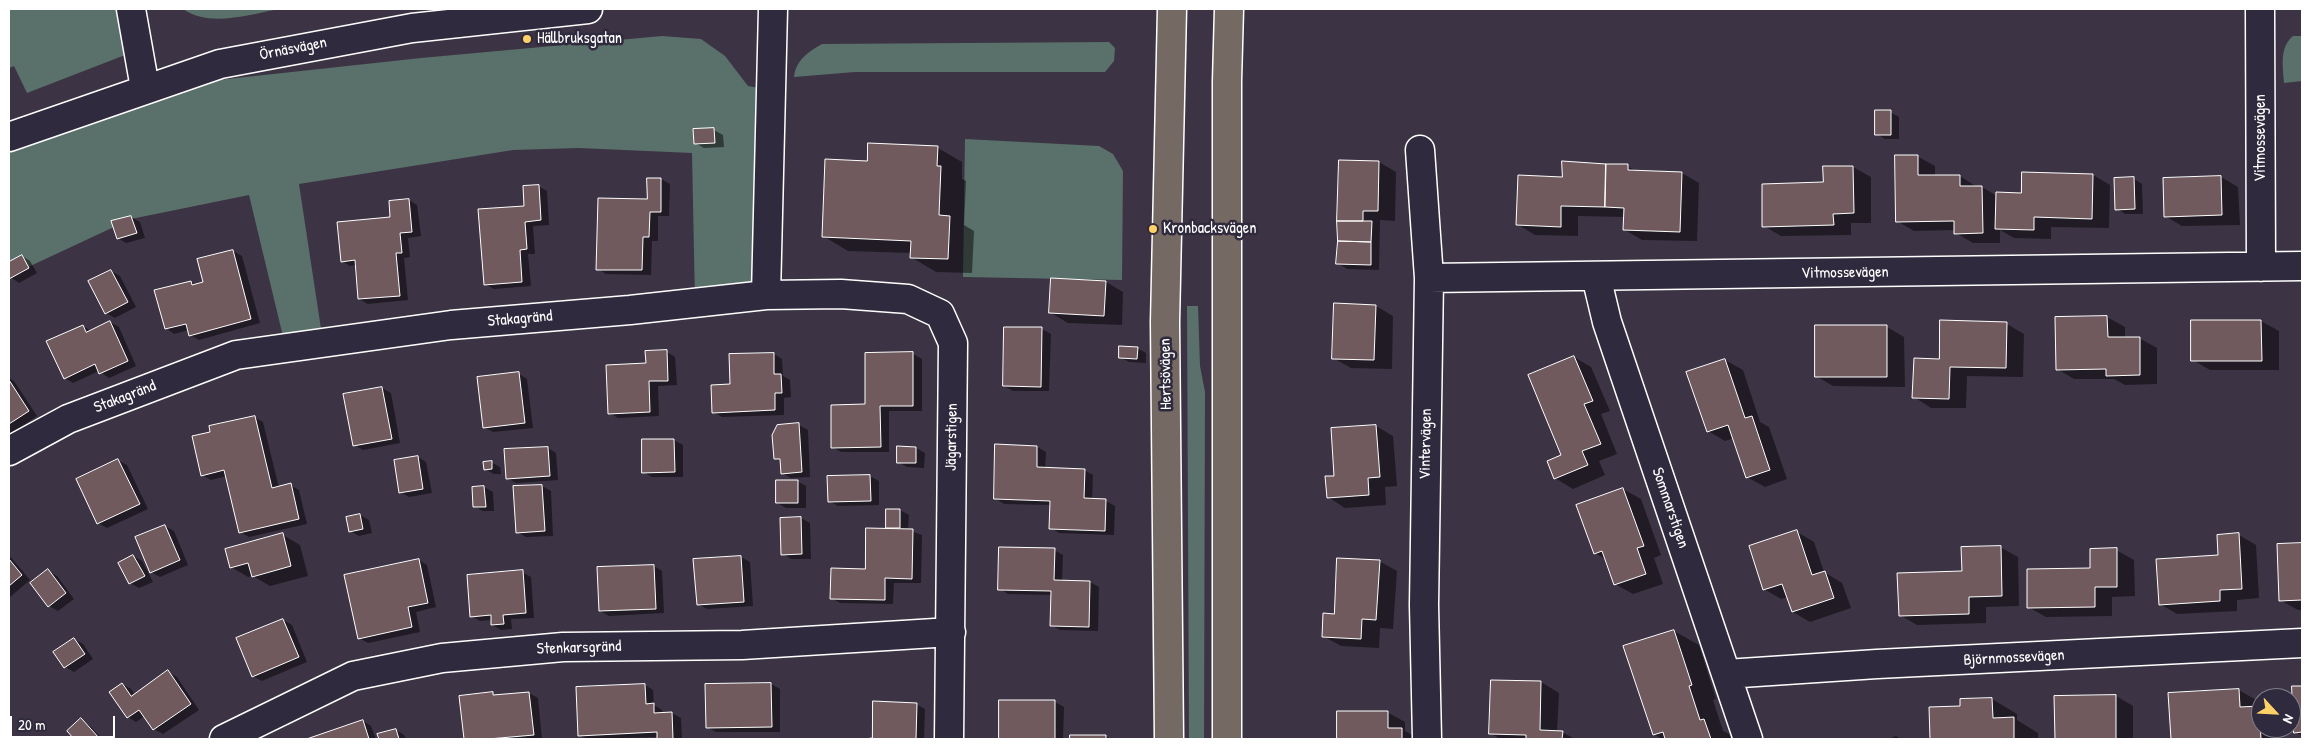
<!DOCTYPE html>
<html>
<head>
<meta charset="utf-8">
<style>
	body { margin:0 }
	#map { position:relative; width:2311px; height:748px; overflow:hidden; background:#3c3444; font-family:"Patrick Hand",sans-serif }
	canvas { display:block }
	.frame { position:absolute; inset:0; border:10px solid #fff; pointer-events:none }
	.north { position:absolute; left:2251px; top:688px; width:50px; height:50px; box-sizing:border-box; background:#2f2a3d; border:1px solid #827f8b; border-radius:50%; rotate:115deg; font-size:14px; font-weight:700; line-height:20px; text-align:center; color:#fff }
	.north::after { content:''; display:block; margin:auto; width:18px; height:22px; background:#ffd166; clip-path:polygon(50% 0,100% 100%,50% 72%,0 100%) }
	.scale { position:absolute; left:10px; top:716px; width:105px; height:22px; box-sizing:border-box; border:2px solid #fff; border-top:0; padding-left:6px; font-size:15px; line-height:18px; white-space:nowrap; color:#fff; -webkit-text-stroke:4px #2f2a3d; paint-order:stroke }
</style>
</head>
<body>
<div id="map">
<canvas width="2311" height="748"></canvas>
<div class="frame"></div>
<div class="north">N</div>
<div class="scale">20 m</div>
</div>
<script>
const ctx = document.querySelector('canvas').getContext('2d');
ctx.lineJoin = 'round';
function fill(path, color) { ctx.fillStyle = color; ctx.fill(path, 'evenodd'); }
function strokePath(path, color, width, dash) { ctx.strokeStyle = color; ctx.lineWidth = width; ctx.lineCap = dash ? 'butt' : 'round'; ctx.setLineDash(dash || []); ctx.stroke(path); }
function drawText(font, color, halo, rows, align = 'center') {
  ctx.font = font + ' "Patrick Hand",sans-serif'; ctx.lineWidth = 5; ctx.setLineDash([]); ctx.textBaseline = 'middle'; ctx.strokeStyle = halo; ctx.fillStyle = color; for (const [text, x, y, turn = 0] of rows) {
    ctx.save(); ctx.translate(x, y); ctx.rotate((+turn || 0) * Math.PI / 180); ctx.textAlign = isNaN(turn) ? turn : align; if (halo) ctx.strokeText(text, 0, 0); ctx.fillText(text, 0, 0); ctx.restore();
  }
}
fill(new Path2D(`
	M9 9H130L138 50 27 93 14 66 9 68Z
	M183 9H280C250 14 210 28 183 9Z
	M662 36 701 39 725 56 748 86 771 90 768 295 695 303 692 153 579 148 513 150 299 184 323 342 286 349 249 195 131 219 9 276V141L144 88 421 58Z
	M2293 36H2302V81L2284 83C2283 66 2279 48 2293 36Z
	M1109 42 1115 48 1114 61 1105 72H855L794 77C796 60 808 52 822 44Z
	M965 139 1099 146 1113 154 1123 171 1122 280 963 277Z
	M1187 306H1198L1200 366 1205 392 1204 739H1189Z`), '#5a706a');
fill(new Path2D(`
	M1890 112 1899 117V139H1885L1877 134Z
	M695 130H714L723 135 724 147 704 148 695 143Z
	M938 148 962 162V179L966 181 964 225 974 231 972 273 936 272 911 257V253L848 251 823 236 868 162Z
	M1917 156 1935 166V176H1960L1977 187H1982L1997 196 2022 194 2093 175 2110 185 2109 228 2051 227V239L2014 238 2000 230V243H1973L1956 233 1955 230 1914 231 1897 221Z
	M1379 162 1396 172 1395 221 1380 220 1379 270 1347 269 1338 263Z
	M1627 166 1638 172 1682 173 1699 183 1697 241 1642 240 1625 230V217L1578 216V236L1535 235 1517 224 1563 178Z
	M1824 167H1853L1871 177V223H1851V235L1781 236 1764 226 1824 184Z
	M2221 177 2238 187 2240 225 2182 226 2165 216Z
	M661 179 670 184 669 216H658V241H652L651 275 606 274 598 269 648 200Z
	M2134 179 2142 184 2143 214H2125L2117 209Z
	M538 186 547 191 549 225 533 226 535 254H528L531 286 494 289 485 284Z
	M409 200 417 205 421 236 408 238 410 257 404 258 408 300 368 304 359 299 356 265 350 266 342 261 391 219Z
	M131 217 140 222 145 238 126 243 118 238Z
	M233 251 242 256 260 323 199 340 190 335 189 330 174 334 166 328 191 282 197 285 204 283Z
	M22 256 30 261 37 273 19 283 9 276V263Z
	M111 271 120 276 136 307 115 318 106 313Z
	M1106 282 1123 292 1122 325 1068 323 1051 313Z
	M1376 306 1393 316 1392 369 1351 368 1333 358Z
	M2107 317 2125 327V338H2139L2157 348V384L2125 385 2114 379H2074L2057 369V318Z
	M2192 321H2261L2279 331V370H2210L2193 360Z
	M110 322 119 327 136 366 109 378 99 371 73 383 65 378 83 326 91 331Z
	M2007 324 2024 334 2023 377 1967 376 1966 408H1931L1914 397 1940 360Z
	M1887 327 1904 337 1905 387 1833 386 1816 376Z
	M1042 329 1051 334 1049 391H1013L1004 386Z
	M1137 348 1146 353V363L1129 362 1120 357Z
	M667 352 675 357 677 385 658 386 659 416 618 418 610 413 647 364Z
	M774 354 782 359 783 376 790 380 791 397 784 398V415L722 417 713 412 731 385Z
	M866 354H913L922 359V411H889V452H841L832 447 867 406Z
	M1574 357 1591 367 1610 411 1601 414 1617 454 1599 461 1605 475 1573 489 1555 478 1548 462 1563 456Z
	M1725 360 1743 370 1760 422 1769 427 1787 479 1765 487 1747 477 1734 438 1725 441 1708 431Z
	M519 374 527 379 533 428 493 432 484 427Z
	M9 378 14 381 37 416 10 434Z
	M382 388 391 393 400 443 363 450 354 445Z
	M254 417 263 422 279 488 290 485 299 490 307 524 249 537 240 532 227 476 211 480 202 475 212 433Z
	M799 425 808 430 810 477 791 478 782 473 781 462 775 458Z
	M1376 426 1393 436 1397 486 1385 487 1386 505 1345 508 1328 497 1335 477Z
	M674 440 683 445V477H652L643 472Z
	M898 447 916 448 925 453 924 468 907 467 898 462Z
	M1037 447 1046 452 1045 469 1084 470 1093 475 1092 500 1106 501 1115 506 1114 535 1059 533 1051 528V505L1004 504 996 499Z
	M548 448 556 453 558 480 516 483 507 478Z
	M418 457 426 462 432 493 409 497 400 492Z
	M118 460 127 465 148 509 107 528 98 523Z
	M491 462 500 467 501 474H494L485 469Z
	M870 476 879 481V505L838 506 829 501Z
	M797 481 806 486V508H786L777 503Z
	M542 486 551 491 553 536 526 537 517 532Z
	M484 487 493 492 494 511H483L474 506Z
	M1623 489 1641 499 1661 555 1654 558 1663 584 1633 594 1615 584 1607 560 1595 553Z
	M900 510 909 515 908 530 922 535 921 583H894L893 604 840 603 831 598 866 570 892 530 887 527Z
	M360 515 369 520 372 533 359 536 350 531Z
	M801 518 810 523 811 559H791L783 554Z
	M165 526 174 531 188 565 160 577 151 572Z
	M1797 532 1814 542 1824 572 1842 583 1851 608 1810 622 1793 612 1788 597 1781 599 1764 589Z
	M283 535 300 545 308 576 270 586 253 576 248 577 231 567Z
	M2239 535 2256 545 2259 598 2237 600V611L2177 614 2160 604 2219 556Z
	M2302 544V610H2298L2280 600 2279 545Z
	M2000 547 2018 557 2019 606 1986 607V623L1917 625 1900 615Z
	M1054 550 1063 555 1062 581 1090 582 1099 587 1098 631 1060 630 1051 625 1052 595 1008 594 1000 589Z
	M2116 550 2134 560 2135 596 2112 597V616L2046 617 2028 607 2091 569Z
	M9 555 30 580 9 598Z
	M133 556 142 561 153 582 139 588 130 583 120 563Z
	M741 557 750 562 753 606 707 609 698 604Z
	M419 560 427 565 436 607 416 612 420 632 368 643 359 638Z
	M1379 561 1397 571 1393 629 1380 628 1379 648 1341 646 1323 636 1335 615Z
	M654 566 662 571 664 613 609 616 600 611Z
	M48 571 57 576 74 599 58 611 49 606Z
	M522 572 531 577 534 618 511 619 512 629 501 630 492 625V620L480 621 472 616Z
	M283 620 292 625 307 662 262 681 253 676Z
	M1674 631 1699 645 1716 699 1713 700 1723 731 1729 734 1731 739H1662L1654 734Z
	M74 639 83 644 93 659 74 672 65 667Z
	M168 672 177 677 199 710 163 734 154 729 145 716 136 722 128 717 122 684 131 689 135 695Z
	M1492 681 1541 682 1559 693 1557 732H1562L1575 739H1500L1490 733Z
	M771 684 780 689V732H716L707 727V685Z
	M645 685 653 690 654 705 662 710V714L672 713 681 718 682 739H658V737L586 739 579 735Z
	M2294 687H2302V736L2296 732Z
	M2239 690 2256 700V707L2261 708V728H2277L2278 739H2172L2169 694Z
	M492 693 497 696 529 693 538 698 542 739H465L461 697Z
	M2116 696 2133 706V739H2056V697Z
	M1992 699 2017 714V720L2038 733V739H1931L1930 708 1961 707Z
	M1001 701 1055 702 1064 707 1063 739H1000Z
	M874 703 916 704 925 709 924 739H873Z
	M1338 712H1387L1405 722V731L1419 739H1338Z
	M81 720 89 725 103 739H76L69 731Z
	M363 721 371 726 376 739H310Z
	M396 730 404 735 406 739H380L379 735Z
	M1071 736H1106L1111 739H1071Z
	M1896 736 1901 739H1888Z`), '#0007');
const building = new Path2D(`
	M1875 110H1891V135H1875Z
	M714 128 715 143 694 144 693 129Z
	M868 143 938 146 937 166H941L939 215 950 216 948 259 910 258 911 241 822 237 825 159 867 161Z
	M1895 155H1918V175H1960V186H1982L1983 233 1954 234V221L1896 222Z
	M1339 160 1379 161 1378 211H1363V221H1337Z
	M1562 161 1606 164 1605 207 1561 206V227L1516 225 1518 175 1562 177Z
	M1606 164H1628V170L1682 172 1680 232 1623 230 1624 208 1605 207Z
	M1823 166H1853L1854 213 1833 214 1834 225 1762 227V184L1823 182Z
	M2022 172 2093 174 2092 219 2034 217V230L1995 229 1996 192 2021 193Z
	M2221 176 2222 215 2164 217 2163 178Z
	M2134 177 2135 209 2115 210 2114 178Z
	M647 178H661V212H650L649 237H643L642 270H596L598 198 647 199Z
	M539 185 541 220 525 222 527 249 520 250 522 282 484 285 478 209 524 206 523 186Z
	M409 199 412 232 400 233 402 253H396L400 296 358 299 355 260 341 262 337 222 390 217 389 201Z
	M131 216 137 233 117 239 111 221Z
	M1337 221H1372L1371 242 1338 241Z
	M1338 241 1371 242V265L1336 264Z
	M233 250 251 319 189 336 186 324 165 329 154 290 191 281 192 285 203 282 197 259Z
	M22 255 29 268 9 279V262Z
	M111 270 128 302 105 314 88 281Z
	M1051 278 1106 281 1104 316 1049 313Z
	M1334 303 1376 305 1374 360 1332 359Z
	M2107 316 2108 337H2140V375L2106 376V369L2056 370 2055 317Z
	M1940 320 2007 322 2006 368 1950 367 1949 399 1912 398 1914 358 1939 359Z
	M2191 320H2261L2262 361H2191Z
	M110 321 128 361 99 374 95 364 64 379 46 341 83 325 86 332Z
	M1815 325H1887V377H1815Z
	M1004 327H1042L1041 387 1003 386Z
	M1119 346 1138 347 1137 359 1119 358Z
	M667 350 668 381H649L650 412 608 414 606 365 646 363 645 351Z
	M913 352V406H880L881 447 831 448V405L865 404V353Z
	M774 353V374H781L782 393H775V410L712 413 711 385 730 384 729 354Z
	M1574 356 1593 401 1584 404 1601 444 1582 451 1588 465 1554 479 1547 461 1561 455 1528 375Z
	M1725 359 1745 418 1752 416 1770 470 1746 478 1728 425 1707 432 1686 372Z
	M519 372 525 423 483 428 477 377Z
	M9 380 29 411 9 424Z
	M382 387 392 439 353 446 343 394Z
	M255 416 272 488 291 483 299 519 239 533 224 470 201 476 192 436 210 432 209 426Z
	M799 423 802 472 781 474 780 459H774L772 435 777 425Z
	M1376 425 1380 477 1368 478 1369 495 1327 498 1325 476H1334L1331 428Z
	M642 439H674L675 472 642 473Z
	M995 444 1037 446V467L1085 469 1084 498 1106 499 1105 531 1049 529 1050 501 994 499Z
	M897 446 916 447V463H897Z
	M548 447 550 476 506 479 504 449Z
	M418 456 423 489 399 493 394 460Z
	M118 459 140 504 97 524 76 479Z
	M492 461V469L484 470 483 462Z
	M870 475 871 501 828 502 827 476Z
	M776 480H798V503H776Z
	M542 485 545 531 516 533 513 486Z
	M484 486 486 507H473L472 487Z
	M1623 488 1644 546 1637 548 1646 574 1614 585 1602 551 1594 554 1576 505Z
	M886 509H900V528H886Z
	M360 514 363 529 349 532 346 517Z
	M801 517 802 554 781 555 780 518Z
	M165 525 180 560 150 573 135 537Z
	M866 528 913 529 912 579 885 578V600L830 599 831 568 865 569Z
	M1797 530 1812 575 1825 571 1834 598 1792 612 1782 584 1763 590 1749 546Z
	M283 533 291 566 252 577 248 563 230 568 225 549Z
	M2239 533 2242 589 2220 590V601L2159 605 2156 559 2218 555 2217 535Z
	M2302 543V600L2279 601 2277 544Z
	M2001 546 2002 596 1969 597V614L1899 616 1897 573 1962 571 1961 547Z
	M999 547 1055 548 1054 580 1090 581 1089 627 1050 626 1051 591 998 590Z
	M2117 548V587H2095V607L2027 608V569L2090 568V549Z
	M133 555 145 576 129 584 118 563Z
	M741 556 744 602 697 605 693 559Z
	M1337 558 1380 560 1376 620 1362 619 1361 639 1322 637 1323 613 1334 614Z
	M9 559 22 575 9 586Z
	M419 559 428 603 408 607 412 627 358 639 344 575Z
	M654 565 656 609 599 611 597 567Z
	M48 569 66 593 48 607 30 583Z
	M523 570 526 613 503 615 504 624 491 625V615L470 617 467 575Z
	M283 619 299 657 252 677 236 638Z
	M1674 630 1692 685 1689 686 1700 720 1704 719 1711 739H1665L1663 732 1653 735 1623 646Z
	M74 638 85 654 64 668 53 652Z
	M168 670 191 704 153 730 139 710 127 718 109 692 122 683 131 696Z
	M1491 680 1541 681 1540 730 1563 731 1562 739H1526V735L1489 734Z
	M771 683 772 727 706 728 705 684Z
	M645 684 646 704 654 703V713L672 712 673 739H657V732L578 736 576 687Z
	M2292 686H2302V732L2294 733Z
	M2239 689 2240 707 2259 706 2261 739H2171L2168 693Z
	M493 692V695L529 692 534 735 488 739H464L459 696Z
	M2116 695V739H2055L2054 696Z
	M1992 698 1993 718 2014 717V739H1930L1929 707 1960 706V699Z
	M999 700H1055V739H999Z
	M873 701 917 703 916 739H865L872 738Z
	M1337 711H1388V728H1402V739H1337Z
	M81 718 100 739H74L67 731Z
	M363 720 369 739H307Z
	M396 729 399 739H379L377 734Z
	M1070 735H1106V739H1070Z`);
fill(building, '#705a5e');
strokePath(building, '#fff', 1);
const minor = new Path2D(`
	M131 9 145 88
	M2260 9 2261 267
	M9 137 220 64 412 28 588 9
	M1420 150 1429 278 1424 605 1427 739
	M1596 276 1607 322 1748 739
	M1429 278 2302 266
	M766 295 841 294 908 299 940 314 953 343 949 739
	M9 451 68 419 236 355 451 325 630 310 766 295 773 9
	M1726 674 1877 664 2302 643
	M224 739 353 676 442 658 563 647 742 645 951 632`);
const major = new Path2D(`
	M1169 739 1165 322 1172 9
	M1227 739V81L1229 9`);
strokePath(minor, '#fff', 31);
strokePath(major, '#fff', 31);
strokePath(minor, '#2f2a3d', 28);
strokePath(major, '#756964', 28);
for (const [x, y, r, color] of [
	[527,39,5,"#ffd166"],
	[1153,229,5,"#ffd166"]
]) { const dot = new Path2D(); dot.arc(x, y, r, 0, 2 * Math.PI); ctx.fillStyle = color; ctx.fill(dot); strokePath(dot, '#2f2a3d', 2); }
drawText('16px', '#fff', '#2f2a3d', [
	["Hällbruksgatan",537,39],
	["Kronbacksvägen",1163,229]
], 'left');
drawText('16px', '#fff', '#2f2a3d', [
	["Örnäsvägen",293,49,-11],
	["Vitmossevägen",2261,138,-90],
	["Vitmossevägen",1845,273,-1],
	["Stakagränd",520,319,-5],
	["Hertsövägen",1166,374,-91],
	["Stakagränd",125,397,-21],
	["Jägarstigen",952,437,-89],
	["Vintervägen",1426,444,-89],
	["Sommarstigen",1670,508,71],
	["Stenkarsgränd",579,648,-2],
	["Björnmossevägen",2014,658,-3]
]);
</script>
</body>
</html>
